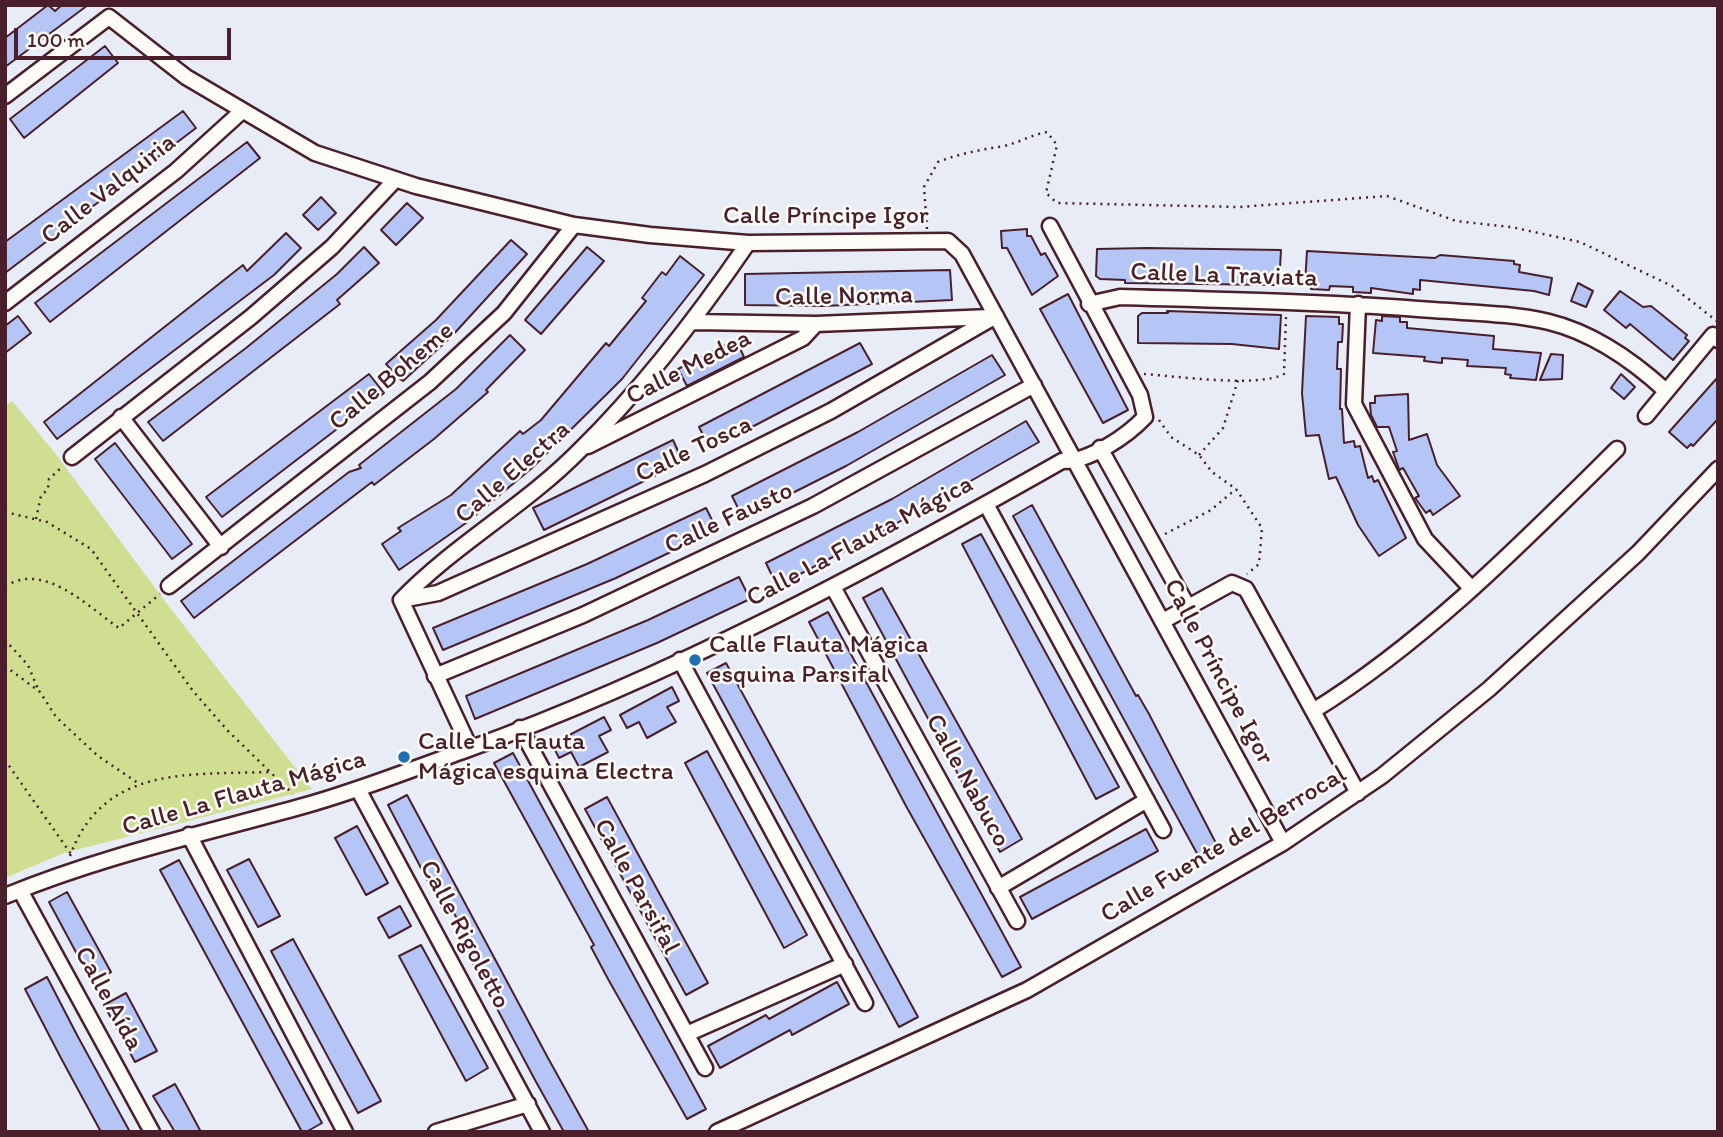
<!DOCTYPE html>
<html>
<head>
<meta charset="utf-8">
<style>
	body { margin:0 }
	#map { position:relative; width:1723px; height:1137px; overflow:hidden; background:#e7ecf7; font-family:Itim,sans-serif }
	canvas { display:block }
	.frame { position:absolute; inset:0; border:7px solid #4a1f2b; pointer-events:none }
	.scale { position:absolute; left:14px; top:28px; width:217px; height:32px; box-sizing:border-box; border:4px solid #4a1f2b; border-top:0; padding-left:9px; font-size:21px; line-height:24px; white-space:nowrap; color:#4a1f2b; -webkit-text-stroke:5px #fdfcf7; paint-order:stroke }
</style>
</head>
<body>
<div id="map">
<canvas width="1723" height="1137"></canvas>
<div class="frame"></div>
<div class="scale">100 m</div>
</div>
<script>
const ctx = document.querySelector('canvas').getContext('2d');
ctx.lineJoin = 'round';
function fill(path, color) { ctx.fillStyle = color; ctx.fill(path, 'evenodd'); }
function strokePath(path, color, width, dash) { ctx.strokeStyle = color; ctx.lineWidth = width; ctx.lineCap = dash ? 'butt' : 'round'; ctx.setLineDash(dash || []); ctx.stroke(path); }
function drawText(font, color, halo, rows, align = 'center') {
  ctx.font = font + ' Itim,sans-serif'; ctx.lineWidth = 5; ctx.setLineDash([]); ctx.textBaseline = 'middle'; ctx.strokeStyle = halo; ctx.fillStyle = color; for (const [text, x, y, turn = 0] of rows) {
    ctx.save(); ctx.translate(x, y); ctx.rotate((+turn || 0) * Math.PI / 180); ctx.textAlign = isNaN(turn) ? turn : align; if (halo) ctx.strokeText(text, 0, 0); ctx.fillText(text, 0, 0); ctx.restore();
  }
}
fill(new Path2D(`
	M12 401 55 453 167 604 312 789 64 853 5 878V406Z`), '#d0de92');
const building = new Path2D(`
	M48 5 55 11 62 5H88L5 67V38Z
	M105 46 118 63 24 138 10 119Z
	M183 111 196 128 5 273V242Z
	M247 142 260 158 50 322 35 303Z
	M321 197 336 213 318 230 303 215Z
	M407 203 423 218 396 245 381 230Z
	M1027 229V236H1031L1041 255 1045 253 1058 276 1032 295 1007 248H1002L1001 231Z
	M286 233 301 248 274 275 57 439 44 422 243 265 247 271Z
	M511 240 527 254 451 337 403 381 400 379 386 364 436 320Z
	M364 247 379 263 337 300 340 304 163 441 148 422 246 348 337 274Z
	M587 247 604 261 541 334 525 320Z
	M1147 248 1281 250 1279 285 1125 283V280L1100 279 1096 276 1097 249Z
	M1307 251 1435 258 1440 255 1514 261V264L1520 265 1519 272 1552 278 1549 295 1534 291 1420 280V290L1413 289V294L1371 288V293L1353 292V287L1330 286 1329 290 1311 289V284H1305Z
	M680 256 704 275 622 379 532 468 466 523 399 570 382 544 401 531 398 528 451 495 520 431 523 434 541 420 606 343 609 346 646 301 642 298 662 272 666 275Z
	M950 270 952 300 824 306 745 305V274Z
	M1578 283 1593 291 1586 307 1571 301Z
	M1620 291 1643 307 1651 306 1687 335 1685 338 1689 341 1673 360 1630 324 1626 328 1604 310Z
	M1068 294 1128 410 1103 423 1040 309Z
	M1167 311 1281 315 1279 349 1232 344 1138 343V316L1142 313H1168Z
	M18 316 31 333 5 353V326Z
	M1306 316 1339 317V324H1343L1342 342H1338L1337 369H1341L1340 409H1342L1344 443 1354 441 1355 447 1360 446 1368 478 1372 476 1374 482 1378 480 1406 538 1379 556 1358 525 1336 477 1329 479 1319 435 1306 436 1302 393Z
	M1382 316 1400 317V322H1407V328L1494 336 1493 349 1541 353 1536 380 1510 378 1511 375 1505 374 1506 368 1467 366 1468 360 1442 358V363L1424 361 1425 357 1373 353 1376 320 1382 321Z
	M510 335 525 350 486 390 488 392 434 439 374 485 372 482 194 618 181 601 349 472 361 468 359 465 456 389Z
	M736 340 744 357 687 386 678 369Z
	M860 343 872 364 710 449 699 427Z
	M1551 354 1563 355 1562 379 1540 380Z
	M992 355 1005 375 846 466 743 518 732 496 858 432Z
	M369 374 384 393 222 517 206 497Z
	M1621 374 1635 387 1624 399 1611 388Z
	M1718 377V419L1693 446 1691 444 1687 448 1669 432Z
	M1408 394 1409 440 1427 434 1437 465 1460 496 1433 515 1430 510 1426 513 1415 498 1419 496 1403 468 1399 470 1398 466 1393 452 1397 451 1389 427H1377L1371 415 1370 403H1375V396Z
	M1026 421 1039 442 883 531 777 586 766 563 892 499Z
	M673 440 683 462 544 530 533 508Z
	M115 443 192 544 172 559 95 459Z
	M1032 505 1136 696 1138 695 1149 714 1219 849 1200 859 1013 516Z
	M706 508 717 530 616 578 443 650 433 628 587 564Z
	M981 534 1119 787 1096 799 962 544Z
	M739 577 750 599 657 643 475 719 466 696 648 620Z
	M882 588 1022 839 1000 852 863 598Z
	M828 612 1021 967 1002 977 906 806 809 622Z
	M726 663 918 1017 899 1027 707 673Z
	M672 687 679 701 667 707 676 722 647 738 639 722 627 728 620 715Z
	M604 717 611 730 599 736 608 752 579 767 571 752 559 758 552 744Z
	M707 751 807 935 784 948 685 763Z
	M513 753 706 1109 687 1119 608 979 591 947 594 945 494 763Z
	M407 795 548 1058 589 1132H564L535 1080 460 939 456 926 460 924 450 906 443 910 388 805Z
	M607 797 708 983 686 995 585 809Z
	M357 826 388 883 366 895 335 838Z
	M1146 829 1158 851 1032 919 1020 897Z
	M249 859 280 916 258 927 227 870Z
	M179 860 322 1123 306 1132H302L160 870Z
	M67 892 111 972 92 982 49 902Z
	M400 906 411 926 389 938 378 918Z
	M293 939 381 1101 358 1113 271 951Z
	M421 945 488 1068 466 1081 399 956Z
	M47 977 77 1035 130 1132H101L62 1060 25 989Z
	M837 982 849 1004 792 1035 790 1030 720 1068 708 1046 766 1015 769 1019Z
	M126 993 157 1051 135 1062 104 1005Z
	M175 1084 186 1104 201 1132H175L153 1096Z`);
fill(building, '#b5c6f6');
strokePath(building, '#4a1f2b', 2);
const street = new Path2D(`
	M5 96 109 17 186 77 315 153 416 186 574 225 650 235 748 243 948 241 962 254 1283 843
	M5 303 176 171 241 112
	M1089 304 1120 297C1224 300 1329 302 1433 310 1471 313 1511 313 1549 322 1594 333 1632 360 1666 391
	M1358 304 1354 404 1425 539 1471 588
	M694 322 816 324 991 317
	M1646 416 1713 335 1718 340
	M121 417 221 547
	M588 446 803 338 816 324
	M1100 448 1188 607
	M72 457 251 317 332 247 395 180
	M986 504 1163 830
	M169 586 430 382 504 313 574 225
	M833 587 1017 921
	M401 600 438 593 705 474 831 411 996 316
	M1163 621 1232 583 1246 589 1358 793
	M680 660 865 1003
	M435 676 583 615 813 506 1034 385
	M1313 711C1426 641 1523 542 1617 449
	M520 728 705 1068
	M470 748 401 600C455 544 525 506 580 450 643 388 698 316 748 243
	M358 789 542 1132
	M189 835 345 1132
	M998 888 1147 800
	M20 890 152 1132
	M5 896C102 856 202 834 303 806 358 791 412 769 466 750 674 675 870 570 1062 461 1089 462 1127 436 1145 417L1140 395 1050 226
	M689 1033 845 964
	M436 1132 528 1104
	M717 1132 1027 990 1283 843 1382 776 1489 689 1638 553 1718 469`);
strokePath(street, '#4a1f2b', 19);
strokePath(new Path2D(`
	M927 229 924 187 938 162C961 153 980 150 1004 146 1018 143 1031 135 1047 132L1057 145 1046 193 1057 203 1239 207 1387 196 1456 221 1511 227 1580 242 1672 286 1718 322
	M1144 374C1176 376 1258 388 1284 374L1286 316
	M1159 420 1171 437 1199 455 1212 472 1236 489 1262 528 1259 564 1247 574
	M1199 455 1223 428 1238 380
	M5 512 47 522 91 549 193 691 228 731 293 794
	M36 519 41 496 48 489 49 479 63 466
	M1165 534 1211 510 1236 489
	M5 585C12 583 20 579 27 579 60 577 94 611 119 628L160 594
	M5 640 28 665 38 689
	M5 666 40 692 56 717 98 756 138 783
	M5 760 71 854
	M70 856C103 765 189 775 269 772`), '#4a1f2b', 2.5, [2, 5]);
strokePath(street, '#fdfcf7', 14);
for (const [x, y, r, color] of [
	[695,660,7,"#1f6fb2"],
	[404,757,7,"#1f6fb2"]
]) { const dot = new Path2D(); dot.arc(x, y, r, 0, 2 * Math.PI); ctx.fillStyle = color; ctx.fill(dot); strokePath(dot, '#fdfcf7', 2.5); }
drawText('26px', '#4a1f2b', '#fdfcf7', [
	["Calle Valquiria",109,190,-38],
	["Calle Príncipe Igor",826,216],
	["Calle La Traviata",1224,276,2],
	["Calle Norma",844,297,-1],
	["Calle Medea",689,368,-27],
	["Calle Boheme",392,377,-40],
	["Calle Tosca",694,450,-25],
	["Calle Electra",513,473,-41],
	["Calle Fausto",729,519,-25],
	["Calle La Flauta Mágica",860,542,-28],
	["Calle Príncipe Igor",1218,672,62],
	["Calle Nabuco",967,781,61],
	["Calle La Flauta Mágica",244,794,-16],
	["Calle Fuente del Berrocal",1224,845,-31],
	["Calle Parsifal",636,887,61],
	["Calle Rigoletto",464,935,62],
	["Calle Aída",108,999,61]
]);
drawText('26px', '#4a1f2b', '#fdfcf7', [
	["Calle Flauta Mágica",709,645],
	["esquina Parsifal",709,675],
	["Calle La Flauta",418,742],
	["Mágica esquina Electra",418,772]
], 'left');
</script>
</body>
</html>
